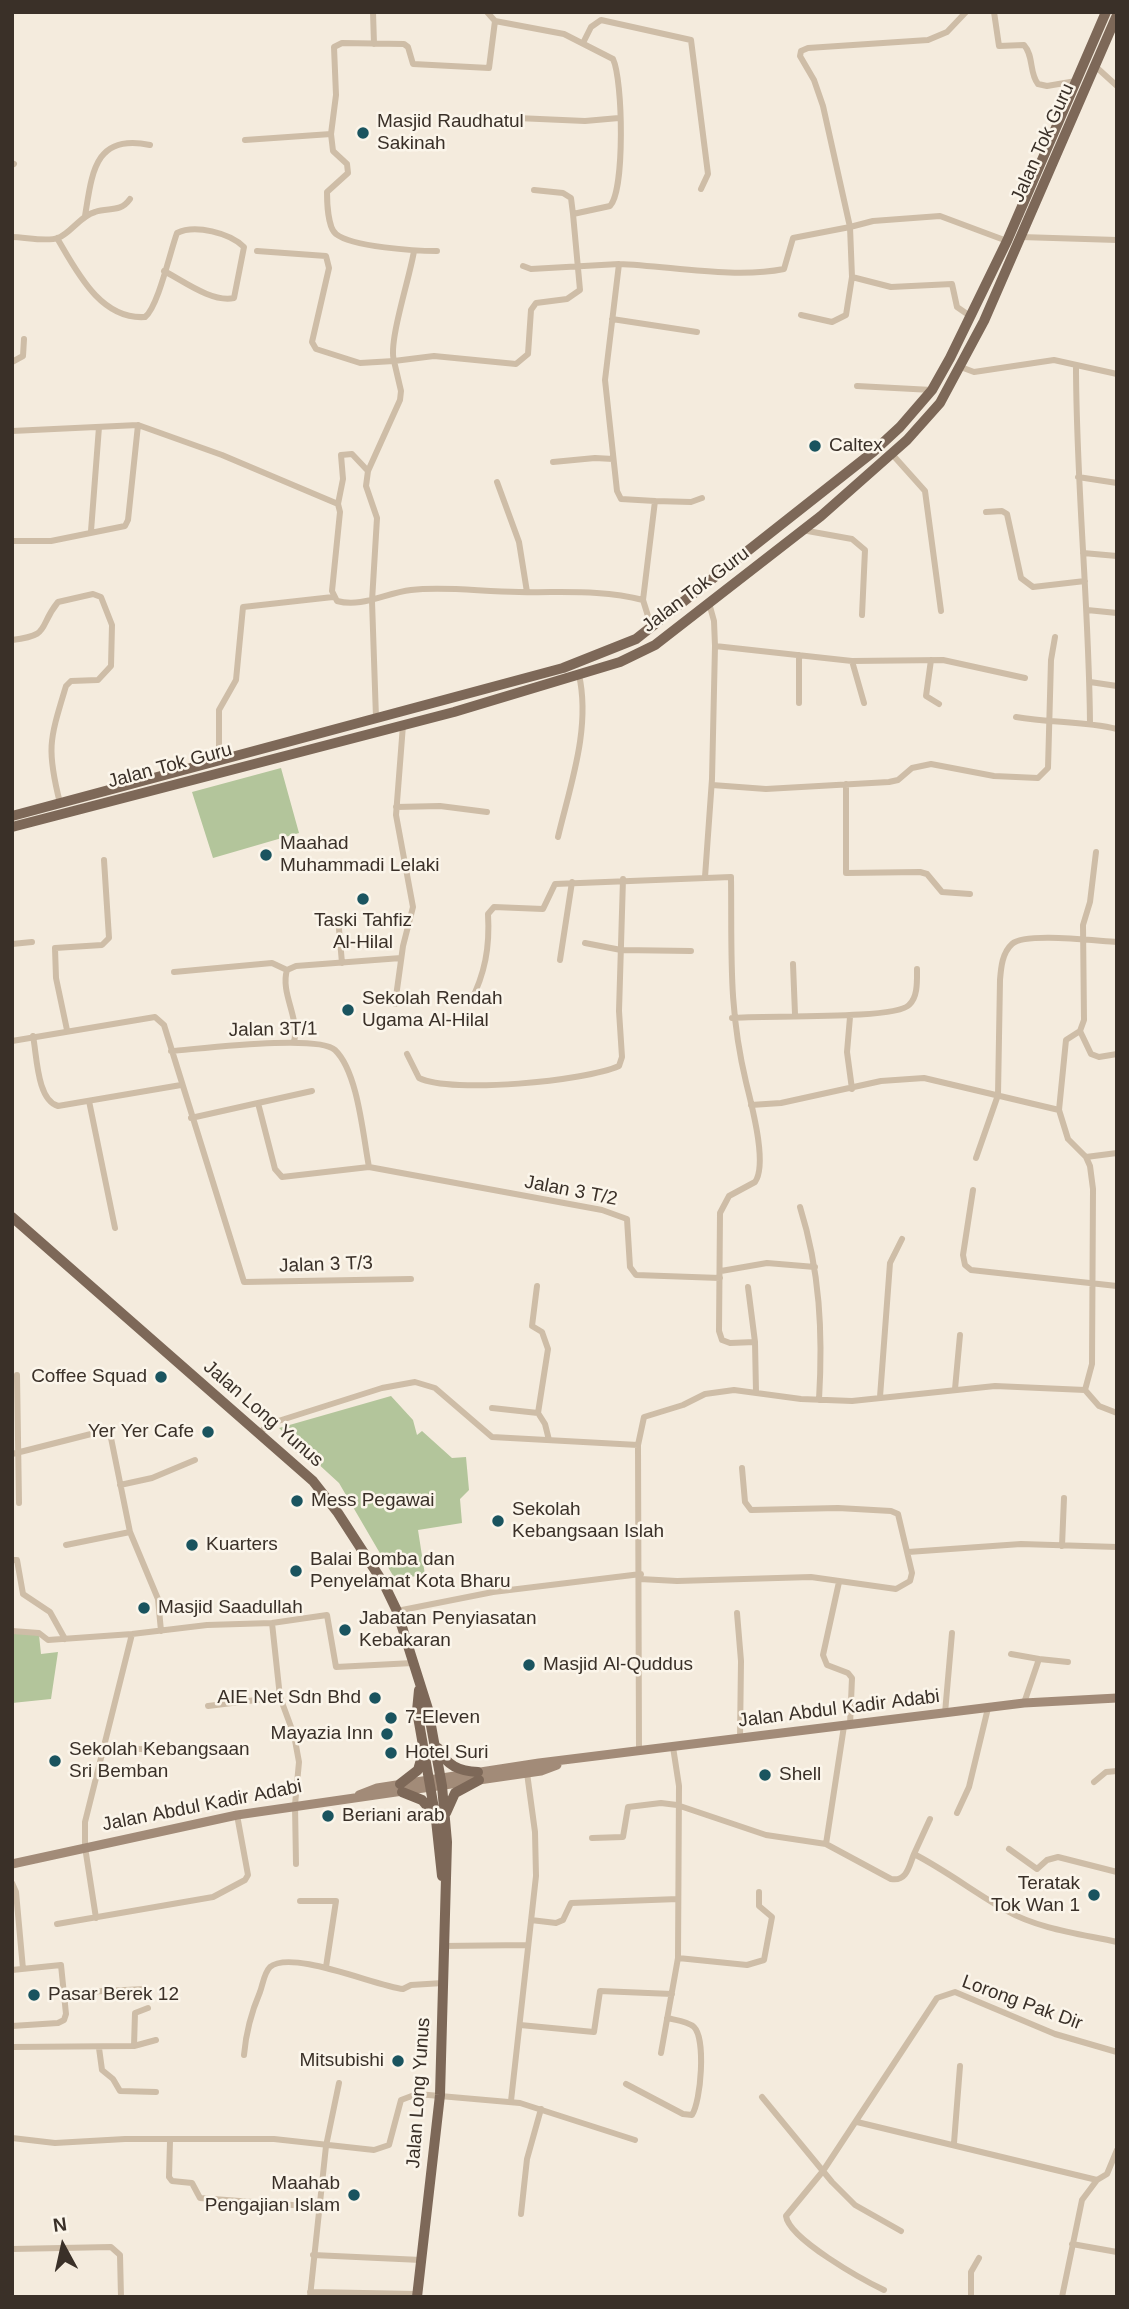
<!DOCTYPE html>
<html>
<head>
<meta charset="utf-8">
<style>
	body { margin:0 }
	#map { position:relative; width:1129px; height:2309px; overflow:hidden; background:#f4ebdd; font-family:Arial,sans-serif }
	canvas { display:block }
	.frame { position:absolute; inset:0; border:14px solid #3a3028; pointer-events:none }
	.north { position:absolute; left:28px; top:2211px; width:70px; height:70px; -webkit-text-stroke:5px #fbf5ea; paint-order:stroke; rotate:352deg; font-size:19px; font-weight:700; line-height:28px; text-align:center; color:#3a3028 }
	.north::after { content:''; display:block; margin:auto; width:24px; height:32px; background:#3a3028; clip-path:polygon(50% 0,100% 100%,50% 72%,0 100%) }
</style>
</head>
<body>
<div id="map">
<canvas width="1129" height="2309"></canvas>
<div class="frame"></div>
<div class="north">N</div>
</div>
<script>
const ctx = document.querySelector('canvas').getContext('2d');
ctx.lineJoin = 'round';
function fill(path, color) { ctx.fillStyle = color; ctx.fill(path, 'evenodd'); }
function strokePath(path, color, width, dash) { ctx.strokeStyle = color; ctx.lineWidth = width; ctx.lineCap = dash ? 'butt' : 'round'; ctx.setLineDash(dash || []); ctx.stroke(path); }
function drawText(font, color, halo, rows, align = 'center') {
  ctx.font = font + ' Arial,sans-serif'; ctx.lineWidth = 5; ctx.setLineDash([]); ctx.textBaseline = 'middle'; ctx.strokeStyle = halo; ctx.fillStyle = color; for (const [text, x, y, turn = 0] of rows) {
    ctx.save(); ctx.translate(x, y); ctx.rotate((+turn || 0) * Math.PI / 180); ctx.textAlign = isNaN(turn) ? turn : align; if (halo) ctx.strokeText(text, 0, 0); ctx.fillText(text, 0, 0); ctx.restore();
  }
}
fill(new Path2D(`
	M281 768 299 833 213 858 192 792Z
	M391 1396 413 1420 417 1435 422 1431 452 1458 466 1457 469 1490 460 1499 462 1523 418 1530 425 1575 395 1579 339 1483 279 1428Z
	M12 1633 39 1635 41 1654 58 1652 51 1699 12 1703Z`), '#b3c59b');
strokePath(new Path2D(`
	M373 12 374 44
	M966 12 947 32 928 40 808 48 801 51 800 56 814 80 823 106 850 227 873 221 940 216 1007 241
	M994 12 999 46 1024 45C1034 56 1029 73 1038 84L1047 86 1076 81
	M583 43 591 27 601 20 691 40 708 174 701 189
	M1095 66 1117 86
	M517 118 585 121 619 118
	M245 140 331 134
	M12 163 14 164
	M534 190 563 193 571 198 573 214
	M85 216C92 174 94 133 150 145
	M12 237C25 237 46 242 58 238 71 233 80 216 95 212 109 207 120 213 130 199
	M1021 237 1117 240
	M57 238C76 270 100 320 145 317 158 307 170 252 177 233 195 224 230 233 244 247L234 298C212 303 182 280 164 271
	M257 251 326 256 329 268 312 342 316 349 360 363 394 361 401 391 400 400 368 471 366 486 377 518 372 601 376 718
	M414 251C410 277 388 342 394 361L434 356 516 364 528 354 531 310 536 303 567 299 580 290 573 214 610 206C625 190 623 80 613 59L564 34 495 21 487 12
	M437 251C416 251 352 247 336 234 328 228 327 202 327 192L348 173 347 164 333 151 331 134 336 95 334 47 342 43 404 44 408 47 413 64 489 68 495 21
	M619 264C671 266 734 279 784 269L793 238 850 227 852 277 846 315 832 322 801 315
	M523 266 531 269 619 264 605 380 617 491 621 499 655 501 643 600
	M852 277 891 287 952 284 957 307 970 316
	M612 319 697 332
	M12 362 23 356 24 339
	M1076 365C1076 484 1089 603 1090 723
	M958 366 974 372 1054 360 1117 374
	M857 386 932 390
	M12 431 138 425 222 455 338 504 340 512 332 591 337 601C362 608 385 593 411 590 447 586 482 592 519 592 562 593 601 589 643 600L648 616 656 624
	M891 453 925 491 941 611
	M553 462 595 458 613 459
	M1078 477 1117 483
	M497 482 519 542 527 592
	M655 501 691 502 702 498
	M338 504 343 479 341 455 352 454 368 471
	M986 512 1002 511 1007 514 1021 578 1033 587 1085 581
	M802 530 852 539 865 550 862 615
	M91 531 99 427
	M12 541H51L125 526 128 520 138 425
	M1083 553 1117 556
	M1087 610 1117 613
	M12 640C52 635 37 628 58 602L93 594 101 597 112 625 111 666 98 680 71 681 66 686C50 739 46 748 60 803
	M715 646 852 661 943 660 1025 678
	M931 660 926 696 939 704
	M852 661 864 703
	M1090 682 1117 686
	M799 703V655
	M1016 717C1050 723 1083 721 1117 729
	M219 760V710L236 680 243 607 333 597
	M846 784V873L920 872 927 874 942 892 970 894
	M712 785 766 789 889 782 898 780 912 768 931 764 994 776 1038 778 1048 768 1051 660 1055 637
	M396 807 440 806 487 812
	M558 837C570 786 591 728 579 675
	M705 877 712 779 715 646 714 621 709 603
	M339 929 342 963
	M585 943 621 950 691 951
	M12 944 32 942
	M560 960 572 882
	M793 964 795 1014
	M287 970 296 966 401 958
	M287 970C280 993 300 1018 294 1042
	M174 972 272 963 287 970
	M470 1003C485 974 490 947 488 914L494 907 543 909 555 884 731 877C732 952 728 1007 746 1082 751 1103 768 1164 755 1182L729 1196 720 1213 719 1331 722 1340 730 1343 755 1342
	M395 1004 403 946 413 907 396 815 403 725
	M850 1017 847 1052 852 1089
	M732 1018C762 1015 895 1020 909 1005 918 997 917 981 917 969
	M67 1030 56 978 55 948 102 945 109 938 104 860
	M1080 1031 1091 1054 1099 1057 1117 1054
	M33 1036C37 1056 37 1100 58 1106L181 1085
	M12 1041 155 1017 164 1025 244 1282 411 1279
	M171 1051C199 1049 318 1034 335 1050 358 1072 363 1136 369 1167
	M407 1054 419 1078C452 1094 585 1081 619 1066L622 1057 619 1011 623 879
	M89 1101 115 1228
	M258 1103 312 1091
	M751 1105 781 1103 881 1081 924 1078 1059 1110 1068 1139 1086 1157 1090 1166 1093 1189 1092 1364 1085 1390
	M1059 1110 1066 1040 1080 1031 1084 1020 1083 925 1090 902 1096 852
	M191 1118 258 1103 275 1169 282 1177 369 1167 602 1210 627 1219 630 1267 636 1275 720 1278
	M1086 1157 1117 1153
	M976 1158 998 1095 1000 980C1001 968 1002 953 1012 944 1025 932 1096 941 1117 942
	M973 1190 963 1255 965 1265 971 1270 1117 1286
	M800 1207C820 1271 823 1333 819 1400
	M721 1271 767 1263 815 1267
	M537 1286 532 1326 542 1332 548 1349 538 1413
	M748 1287 755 1342 756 1392
	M17 1375 19 1503
	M955 1389 960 1335
	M880 1397 890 1263 902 1239
	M492 1408 538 1413 545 1424 549 1440
	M259 1433 272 1423 382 1388 415 1382 435 1388 492 1437 638 1445 639 1751
	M638 1445 644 1417 683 1405 705 1394 734 1390 801 1399 852 1401 995 1386 1085 1390 1099 1406 1117 1413
	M12 1454 99 1432 110 1433 130 1532 158 1599 161 1631
	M120 1485 152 1478 195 1460
	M66 1545 130 1532
	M1062 1546 1064 1498
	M908 1552 1021 1544 1117 1547
	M12 1560H17L23 1594 50 1612 65 1639
	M640 1579 677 1581 811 1577 896 1589 910 1581 912 1573 898 1514 891 1511 838 1508 751 1510 745 1502 742 1468
	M839 1582 823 1655 827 1665 848 1673 852 1678 850 1725
	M397 1611 493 1592 641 1574
	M737 1613 741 1661 740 1738
	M272 1623 280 1697 294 1735 299 1762 295 1805 296 1864
	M12 1631 39 1633 48 1640 132 1634 207 1625 272 1623 327 1615 336 1667 413 1663
	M1011 1654 1039 1659 1024 1703
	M1039 1659 1068 1662
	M208 1706 280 1697
	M945 1713 952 1633
	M105 1747 158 1750
	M1094 1782 1106 1772 1117 1771
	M957 1813 969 1787 988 1708
	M592 1838 623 1837 628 1807 661 1803 677 1805 766 1835 826 1844 891 1879C907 1882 909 1866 914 1854 947 1871 975 1893 1007 1911 1039 1929 1081 1934 1117 1942
	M826 1844 844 1726
	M1009 1849 1037 1869 1047 1860 1058 1857 1117 1872
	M914 1854 930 1819
	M12 1883 16 1892 23 1969
	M300 1901H336L326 1967
	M96 1918 85 1847V1822L132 1634
	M531 1920 556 1923 563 1920 571 1903 678 1899
	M57 1924 213 1897 245 1880 248 1875 237 1815
	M443 1946 527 1945
	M678 1958 747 1965 764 1960 772 1917 759 1906V1892
	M12 1970 61 1965 66 2014 64 2020 58 2023 12 2026
	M64 1993 145 1989
	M520 2025 594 2032 600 1991 672 1994
	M134 2046 156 2040
	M12 2047 134 2046 135 2013 148 2008
	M99 2048 102 2070 113 2079 120 2091 156 2092
	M661 2053 678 1958 679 1786 673 1747
	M244 2055C246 2032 251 2013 260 1992 263 1984 264 1973 270 1967 291 1949 376 1986 403 1989L411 1985 443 1983
	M626 2084 683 2114 692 2115C701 2101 706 2039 694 2027 688 2021 675 2020 667 2018
	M762 2097 832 2182 855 2205 901 2231
	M511 2101 536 1876 535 1832 527 1773
	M857 2122 1097 2180
	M12 2138 55 2143 125 2139H274L374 2150 389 2145 401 2100 417 2094 520 2103 635 2140
	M170 2141 169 2177 172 2181 192 2183 200 2198 319 2207
	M954 2143 960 2066
	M521 2214 527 2159 541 2109
	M1072 2244 1117 2252
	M12 2249 111 2247 120 2255 121 2297
	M313 2255 421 2260
	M884 2290C863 2280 789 2239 786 2216L823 2171 937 1998 955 1992 1055 2034 1117 2052
	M310 2292 417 2294
	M310 2297 326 2146 339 2083
	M971 2297V2272L979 2258
	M1062 2297 1082 2200 1097 2180 1107 2174 1117 2150`), '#cebda7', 6);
strokePath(new Path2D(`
	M359 1795 377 1788 539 1763 1024 1703 1117 1698
	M12 1864 237 1815 541 1771 557 1765`), '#a28b78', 9);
strokePath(new Path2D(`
	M12 816 563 668 636 639 873 452 900 427 932 390 950 358 1007 241 1106 12
	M12 827 454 712 620 662 655 645 821 516 907 440 940 403 984 321 1117 15
	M12 1217 313 1481 338 1513 384 1584 397 1611 428 1709 442 1786 447 1842 440 2095 417 2297
	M419 1690 417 1711 436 1820 442 1876
	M438 1748C447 1766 459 1771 478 1772
	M400 1784 418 1770 422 1756
	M402 1792 422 1800 433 1813
	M446 1813 455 1793 479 1780`), '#7d6858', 10);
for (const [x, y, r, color] of [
	[363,133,7,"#1a545f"],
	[815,446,7,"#1a545f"],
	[266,855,7,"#1a545f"],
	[363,899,7,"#1a545f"],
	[348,1010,7,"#1a545f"],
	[161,1377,7,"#1a545f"],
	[208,1432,7,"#1a545f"],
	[297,1501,7,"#1a545f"],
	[498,1521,7,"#1a545f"],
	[192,1545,7,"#1a545f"],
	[296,1571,7,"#1a545f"],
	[144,1608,7,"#1a545f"],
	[345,1630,7,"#1a545f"],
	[529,1665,7,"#1a545f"],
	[375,1698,7,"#1a545f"],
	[391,1718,7,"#1a545f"],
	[387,1734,7,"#1a545f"],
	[391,1753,7,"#1a545f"],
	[55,1761,7,"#1a545f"],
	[765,1775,7,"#1a545f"],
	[328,1816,7,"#1a545f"],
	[1094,1895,7,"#1a545f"],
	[34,1995,7,"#1a545f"],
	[398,2061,7,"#1a545f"],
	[354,2195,7,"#1a545f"]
]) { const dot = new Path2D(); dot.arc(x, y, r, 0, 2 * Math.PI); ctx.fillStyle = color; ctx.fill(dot); strokePath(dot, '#fbf5ea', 2.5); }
drawText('19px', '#3a3028', '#fbf5ea', [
	["Masjid Raudhatul",377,122],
	["Sakinah",377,144],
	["Caltex",829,446],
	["Maahad",280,844],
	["Muhammadi Lelaki",280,866],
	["Taski Tahfiz",363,921,"center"],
	["Al-Hilal",363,943,"center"],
	["Sekolah Rendah",362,999],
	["Ugama Al-Hilal",362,1021],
	["Coffee Squad",147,1377,"right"],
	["Yer Yer Cafe",194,1432,"right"],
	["Mess Pegawai",311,1501],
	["Sekolah",512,1510],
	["Kebangsaan Islah",512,1532],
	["Kuarters",206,1545],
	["Balai Bomba dan",310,1560],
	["Penyelamat Kota Bharu",310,1582],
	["Masjid Saadullah",158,1608],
	["Jabatan Penyiasatan",359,1619],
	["Kebakaran",359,1641],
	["Masjid Al-Quddus",543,1665],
	["AIE Net Sdn Bhd",361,1698,"right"],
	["7-Eleven",405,1718],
	["Mayazia Inn",373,1734,"right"],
	["Sekolah Kebangsaan",69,1750],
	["Sri Bemban",69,1772],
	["Hotel Suri",405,1753],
	["Shell",779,1775],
	["Beriani arab",342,1816],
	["Teratak",1080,1884,"right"],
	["Tok Wan 1",1080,1906,"right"],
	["Pasar Berek 12",48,1995],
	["Mitsubishi",384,2061,"right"],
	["Maahab",340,2184,"right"],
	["Pengajian Islam",340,2206,"right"]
], 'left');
drawText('19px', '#3a3028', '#fbf5ea', [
	["Jalan Tok Guru",1043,143,-66],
	["Jalan Tok Guru",696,590,-37],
	["Jalan Tok Guru",170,766,-15],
	["Jalan 3T/1",273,1030,-1],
	["Jalan 3 T/2",571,1191,11],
	["Jalan 3 T/3",326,1265,-2],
	["Jalan Long Yunus",263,1414,41],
	["Jalan Abdul Kadir Adabi",839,1709,-7],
	["Jalan Abdul Kadir Adabi",202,1806,-11],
	["Lorong Pak Dir",1022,2003,20],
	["Jalan Long Yunus",419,2093,-86]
]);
</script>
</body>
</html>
